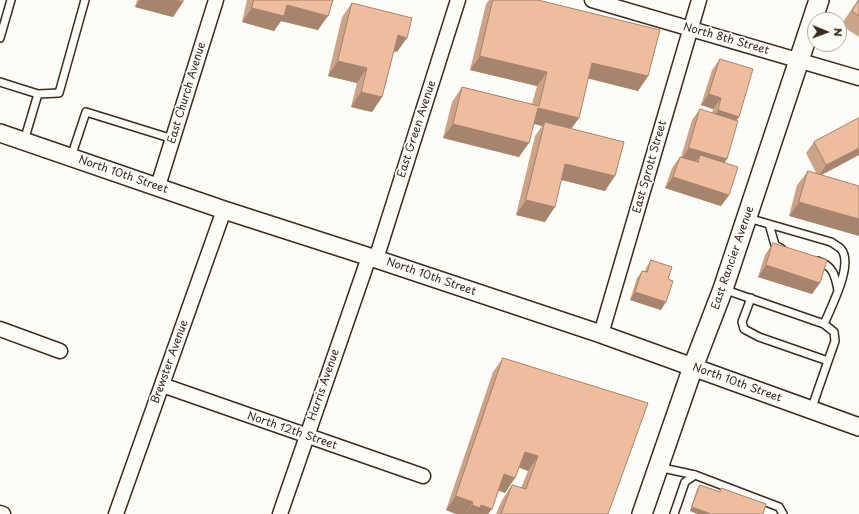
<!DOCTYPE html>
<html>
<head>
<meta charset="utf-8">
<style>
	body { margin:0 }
	#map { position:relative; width:859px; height:514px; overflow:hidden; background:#fdfcf7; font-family:"Playpen Sans",sans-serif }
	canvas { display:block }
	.north { position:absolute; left:807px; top:12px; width:40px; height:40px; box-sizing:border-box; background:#fdfcf7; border:1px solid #afa8a0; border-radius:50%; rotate:91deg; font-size:11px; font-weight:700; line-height:16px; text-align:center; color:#3b2a1e }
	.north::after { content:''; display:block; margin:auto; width:14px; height:18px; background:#3b2a1e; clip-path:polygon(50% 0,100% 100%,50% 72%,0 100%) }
</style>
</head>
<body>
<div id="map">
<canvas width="859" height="514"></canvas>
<div class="north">N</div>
</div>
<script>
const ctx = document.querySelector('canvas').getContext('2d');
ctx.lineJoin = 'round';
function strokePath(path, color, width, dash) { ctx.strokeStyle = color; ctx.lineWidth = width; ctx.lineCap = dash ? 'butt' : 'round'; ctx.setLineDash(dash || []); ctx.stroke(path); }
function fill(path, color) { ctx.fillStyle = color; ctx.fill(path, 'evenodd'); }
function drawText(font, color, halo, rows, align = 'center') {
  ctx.font = font + ' "Playpen Sans",sans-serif'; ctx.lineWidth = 3.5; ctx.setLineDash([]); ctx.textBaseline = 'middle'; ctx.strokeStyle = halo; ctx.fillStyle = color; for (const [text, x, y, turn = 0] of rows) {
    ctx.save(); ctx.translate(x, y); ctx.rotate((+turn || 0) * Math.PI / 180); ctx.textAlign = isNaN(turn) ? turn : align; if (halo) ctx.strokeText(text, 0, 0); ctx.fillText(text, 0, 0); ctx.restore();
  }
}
const service = new Path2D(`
	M0 38 11 0
	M0 82 38 94 24 141
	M38 94 59 93 85 0
	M71 157 86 112 173 139
	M748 218 831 242C834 244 838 246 841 249 854 264 831 307 824 324
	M769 224 775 245 782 249
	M818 261C833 266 835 275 838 290
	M723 289 824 324 834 332 835 341 811 410
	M751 298 742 322 744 329 759 337 828 361
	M658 467 695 475 779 507 783 514
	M674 514 685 482 695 475`);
const minor = new Path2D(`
	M592 0 859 78
	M158 186 216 0
	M376 259 458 0
	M0 329 60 351
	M601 334 699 0
	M162 385 423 476
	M0 513 3 514
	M116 514 224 210
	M280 514 369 257`);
const tertiary = new Path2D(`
	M0 133 224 210 376 259 601 334 859 427`);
const secondary = new Path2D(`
	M642 514 693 367 723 289 819 0`);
strokePath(service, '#3b2a1e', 10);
strokePath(minor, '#3b2a1e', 17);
strokePath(tertiary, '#3b2a1e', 20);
strokePath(secondary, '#3b2a1e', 22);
strokePath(service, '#fdfcf7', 7);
strokePath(minor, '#fdfcf7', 14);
strokePath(tertiary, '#fdfcf7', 17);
strokePath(secondary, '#fdfcf7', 19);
fill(new Path2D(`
	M137 0H183V2L173 17 135 7Z
	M247 0H333L318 30 281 21 274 31 242 22Z
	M489 0H538L648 76 638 91 588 78 579 118 571 128 605 191 561 180 545 222 516 215 535 136 542 126 534 124 519 157 443 138 452 102 462 87 532 104 537 86 470 70 486 4Z
	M858 0H859V37L841 25Z
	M352 3 397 52 394 51 382 97 372 112 351 107 357 83 328 76 342 17Z
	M720 59 736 120 727 159 724 163 729 195 721 206 665 188 672 168 680 157H681L692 120 700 109 712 113 713 109 701 105 712 70Z
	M859 118 821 175 789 216 797 185 808 171 816 173 806 153 814 142Z
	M773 243 812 294 758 277 765 255Z
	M651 260 668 279 661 310 630 300 637 278 642 271 645 272 646 268Z
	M503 358 608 514H496L502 500 512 485 521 488 528 471 519 467 505 493 499 490 492 509 488 514H456L446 510 493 372Z
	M700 485 719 491 721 488 766 504 690 511 697 489Z`), '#cca387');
fill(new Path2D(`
	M140 0H174L183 2 173 17 135 7Z
	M287 5 328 16 318 30 281 21 274 31 242 22 252 8Z
	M398 35 407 38 397 52 387 50Z
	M480 56 547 72 537 86 470 70Z
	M338 61 367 68 357 83 328 76Z
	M592 63 648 76 638 91 582 77Z
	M361 92 382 97 372 112 351 107Z
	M709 94 721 98 713 109 701 105Z
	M538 108 579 118 569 132 545 122 542 126 527 122Z
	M718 110 739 117 731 128 710 122Z
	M453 124 529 143 519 157 443 138Z
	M689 148 727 159 719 170 698 162 700 155 695 163 681 159Z
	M859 148V155L818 177 826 165Z
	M565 164 615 176 605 191 555 178Z
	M673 177 729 195 721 206 665 188Z
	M526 200 555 207 545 222 516 215Z
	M799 202 859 219V236L789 216Z
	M766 265 820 283 812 294 758 277Z
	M635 292 666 302 661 310 630 300Z
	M525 452 538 456 528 471 515 466Z
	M504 474 515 478 505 493 494 489Z
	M456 496 473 502 465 514H456L446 510Z
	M472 505H481L492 509 488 514H465Z
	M692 507 711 514H697L690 511Z`), '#a6846e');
const building = new Path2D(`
	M174 0H183V2Z
	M254 0H333L328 16 287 5 284 16 252 8Z
	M493 0H538L660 30 648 76 592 63 579 118 538 108 529 143 453 124 462 87 539 106 547 72 480 56Z
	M859 0V16L852 11Z
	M352 3 412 18 407 38 398 35 382 97 361 92 367 68 338 61Z
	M720 59 753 69 739 117 718 110 721 98 709 94Z
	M700 109 738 121 727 159 689 148Z
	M859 118V148L826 165 814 142Z
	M545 122 624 142 615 176 565 164 555 207 526 200Z
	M700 155 738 167 729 195 673 177 680 157 698 162Z
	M808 171 859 186V219L799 202Z
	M773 243 827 260 820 283 766 265Z
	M651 260 672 267 668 279 673 281 666 302 635 292 642 271 647 272Z
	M503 358 648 403 608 514H501L512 485 526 489 538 456 525 452 515 478 504 474 492 509 481 505 480 508 472 505 473 502 456 496Z
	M700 485 720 492 721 488 766 504 763 514H711L692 507Z`);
fill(building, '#edbd9d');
strokePath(building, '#a6846e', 1);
drawText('11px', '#3b2a1e', '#fdfcf7', [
	["North 8th Street",726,39,16],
	["East Church Avenue",187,93,-73],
	["East Green Avenue",417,129,-72],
	["East Sprott Street",650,167,-74],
	["North 10th Street",123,175,19],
	["East Rancier Avenue",733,258,-71],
	["North 10th Street",431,277,19],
	["Brewster Avenue",170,362,-70],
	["North 10th Street",737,383,20],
	["Harris Avenue",324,385,-71],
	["North 12th Street",292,431,19]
]);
</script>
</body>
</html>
